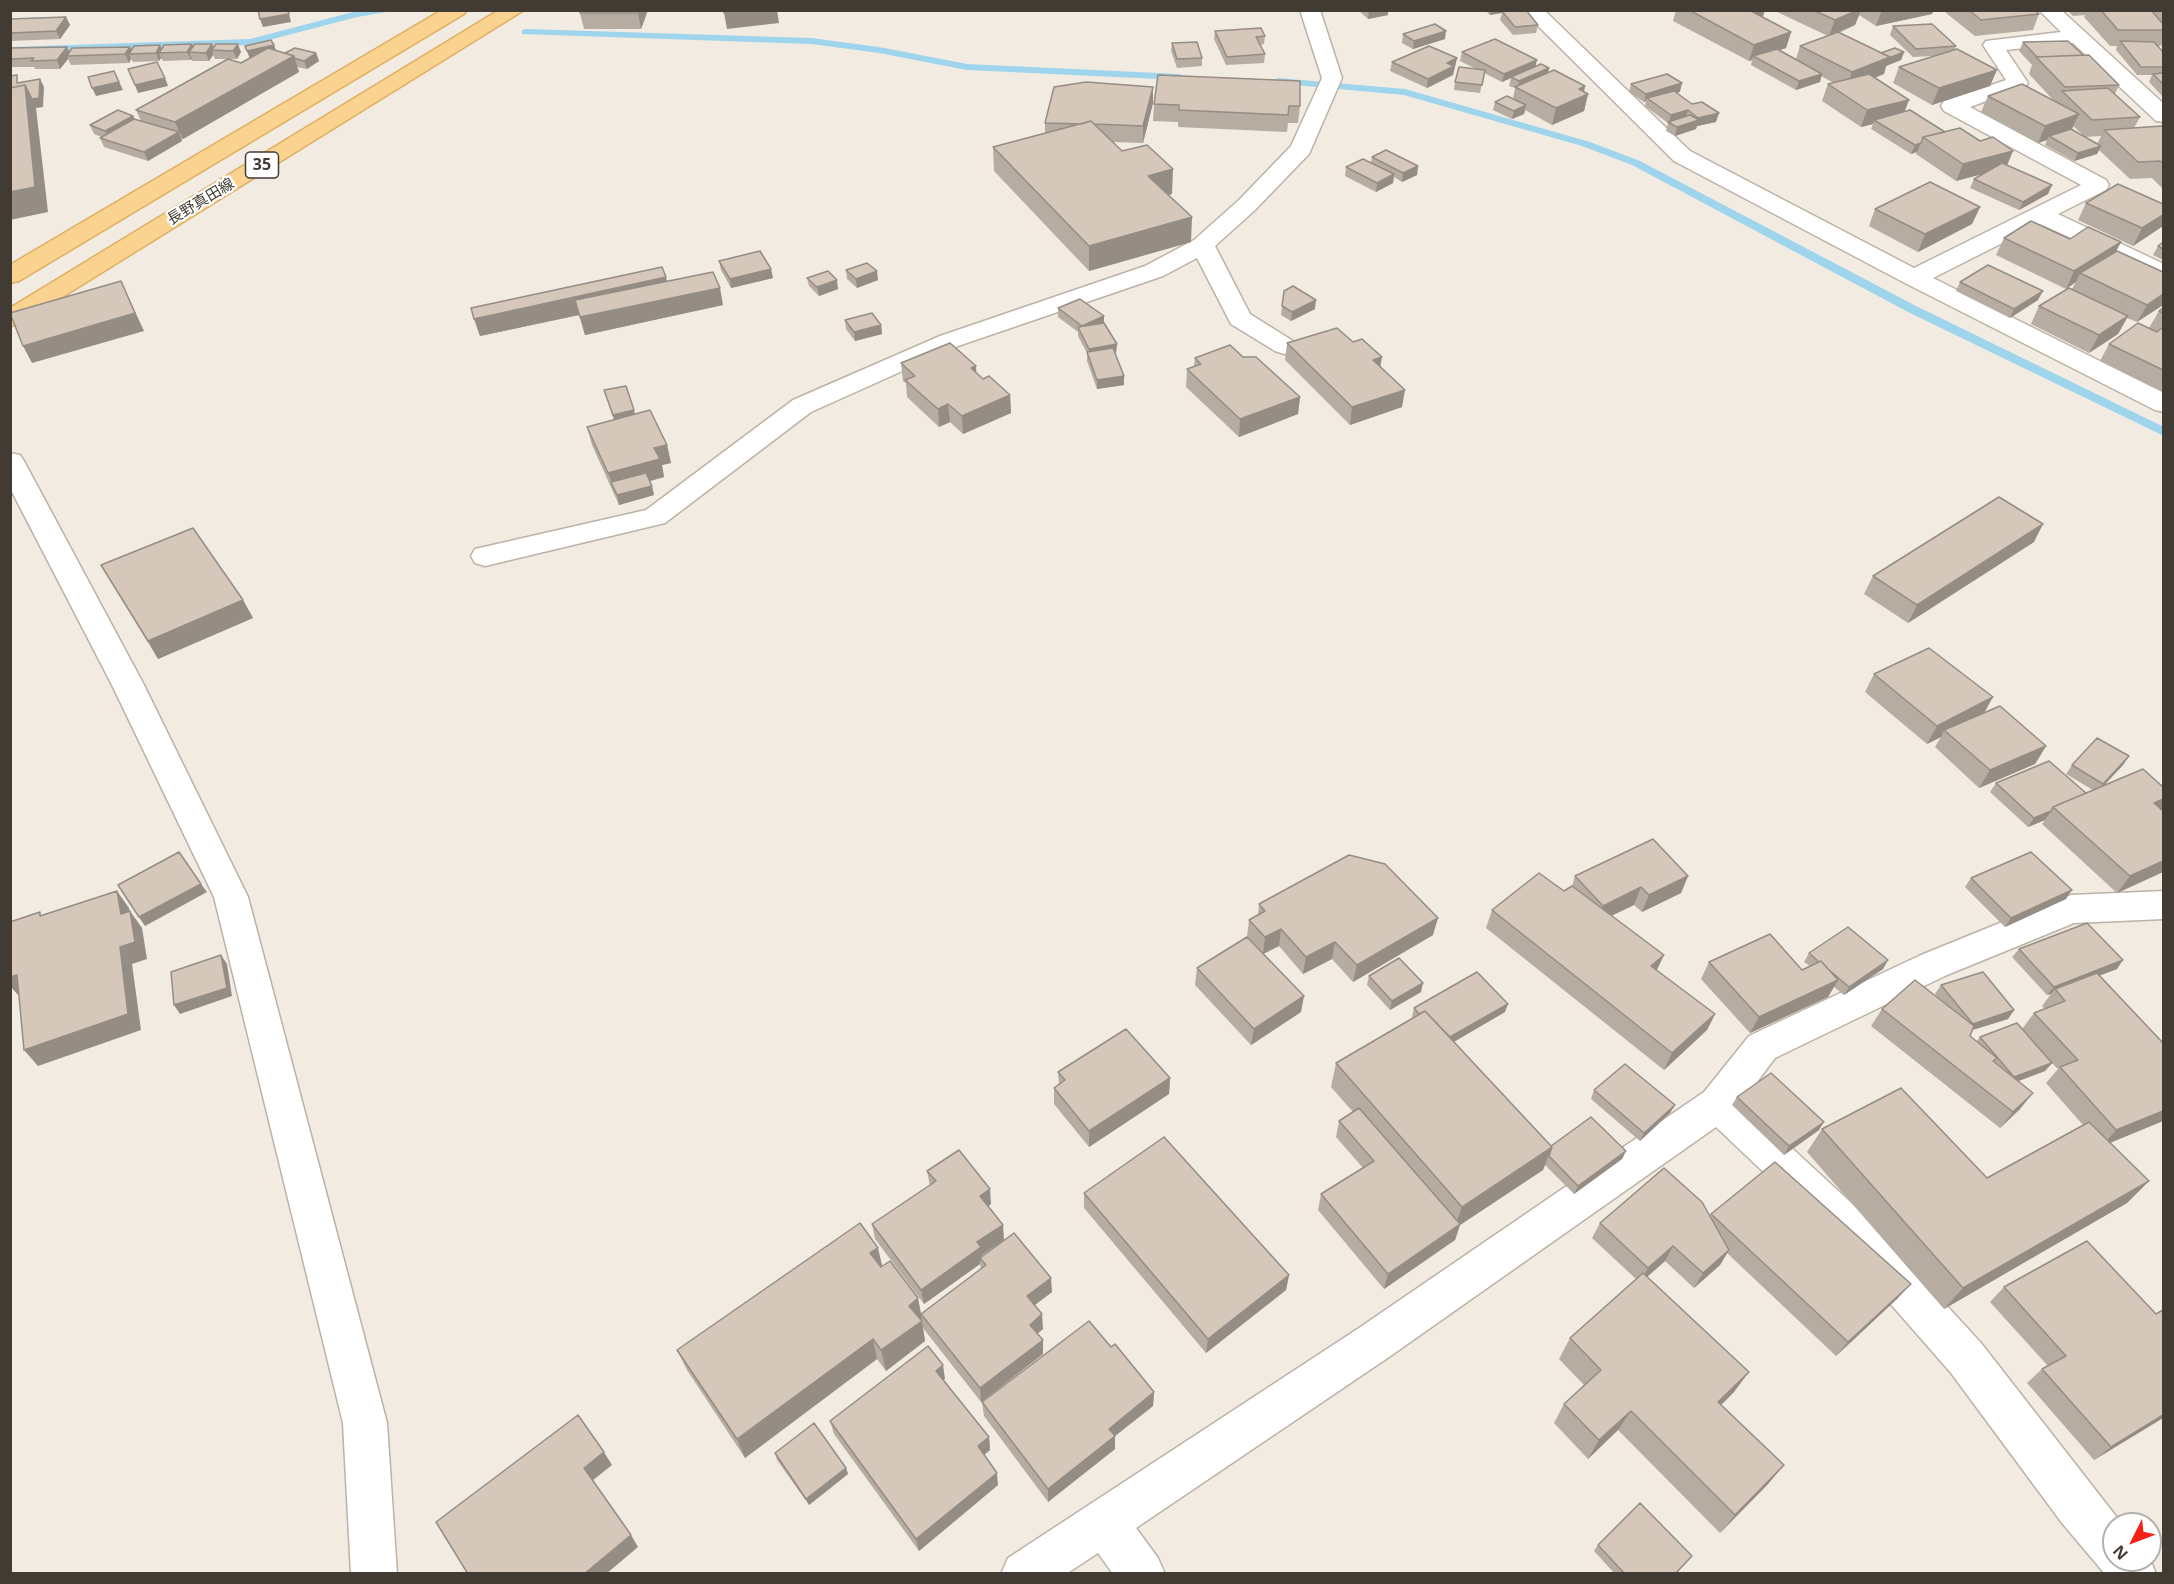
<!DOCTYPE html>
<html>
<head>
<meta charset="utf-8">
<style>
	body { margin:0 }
	#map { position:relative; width:2174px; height:1584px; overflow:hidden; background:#f1ebe2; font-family:"Noto Sans",sans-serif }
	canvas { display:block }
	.frame { position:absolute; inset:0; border:12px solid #423b33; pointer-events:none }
	.north { position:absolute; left:2102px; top:1512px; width:60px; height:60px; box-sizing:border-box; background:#fff; border:2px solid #b3b1ad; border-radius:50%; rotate:228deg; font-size:16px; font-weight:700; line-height:24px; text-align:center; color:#423b33 }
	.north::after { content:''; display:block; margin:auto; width:21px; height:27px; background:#f42316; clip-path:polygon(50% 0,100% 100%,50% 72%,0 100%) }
</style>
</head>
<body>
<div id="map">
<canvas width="2174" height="1584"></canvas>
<div class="frame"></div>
<div class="north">N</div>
</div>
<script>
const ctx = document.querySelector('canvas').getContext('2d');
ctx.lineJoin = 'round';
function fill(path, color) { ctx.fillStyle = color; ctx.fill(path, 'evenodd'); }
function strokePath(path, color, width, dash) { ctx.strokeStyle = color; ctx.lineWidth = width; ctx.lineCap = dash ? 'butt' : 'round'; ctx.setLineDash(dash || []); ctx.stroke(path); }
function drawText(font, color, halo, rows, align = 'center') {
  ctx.font = font + ' "Noto Sans","Noto Sans JP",sans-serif'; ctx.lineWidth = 4.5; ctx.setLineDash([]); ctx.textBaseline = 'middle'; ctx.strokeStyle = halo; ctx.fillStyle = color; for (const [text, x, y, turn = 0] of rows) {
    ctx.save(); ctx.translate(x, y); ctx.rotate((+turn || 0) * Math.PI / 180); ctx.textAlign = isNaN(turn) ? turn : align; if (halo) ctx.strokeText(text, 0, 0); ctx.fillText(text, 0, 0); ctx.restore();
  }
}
fill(new Path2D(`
	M398 10 357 17 250 45 10 53V47L250 39 357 11Z
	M526 29 811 38 879 47 967 64 1180 74 1185 77 1180 80 967 70 879 53 811 44 522 34V30Z
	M1278 78 1405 89 1590 142 1640 161 1916 306 2164 427V436L1908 312 1632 165 1582 146 1404 95 1274 83 1273 81Z`), '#9fd4ed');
const minor = new Path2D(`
	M1300 10H1320L1342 78 1309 154 1255 210 1215 246 1250 314 1293 341 1297 346 1293 351 1284 354 1275 351 1231 324 1197 258 1163 276 958 346 811 412 665 523 485 566 475 563 471 556 475 549 646 510 793 400 940 336 1145 266 1194 240 1239 200 1291 146 1322 78Z
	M1522 10H1544L1690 151 1914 268 2081 185 1944 111 1941 106 1944 101 2006 80 1983 45 1986 41 2061 32 2039 10H2061L2164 104V122L2156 121 2073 43 2006 50 2028 83 2025 87 1970 107 2106 180 2109 185 2106 190 2058 214 2164 264V280L2040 224 1933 278 2164 393V412L2155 410 1905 283 1674 161Z
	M10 453 20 455 24 461 144 685 248 897 387 1423 397 1574H351L343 1423 214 897 112 685 10 488Z
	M2164 891V919L2074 923 1947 975 1775 1058 1742 1102 1861 1212 1981 1343 2122 1524H2114V1560L2150 1559 2156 1574H2105L2062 1523 1951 1373 1833 1238 1716 1127 1389 1357 1136 1528 1158 1558 1165 1574H1113L1098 1553 1066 1574H1001L1008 1558 1359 1328 1704 1092 1749 1036 1921 955 2059 899 2071 895Z`);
const major = new Path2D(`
	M442 10H467L464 14 19 281 10 283V265Z
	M499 10H524L19 324 10 326V308Z`);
strokePath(minor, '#bcb2a5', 3);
strokePath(major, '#dfae61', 3);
fill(minor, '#fff');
fill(major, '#fbd390');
fill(new Path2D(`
	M581 10H648L641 29H584L580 13Z
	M1358 10H1388V15L1368 19Z
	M1485 10H1526L1538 25 1536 33 1513 35 1500 20 1502 13 1490 15Z
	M1676 10H1765L1763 16 1761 17 1791 32 1786 48 1780 50 1796 59 1800 46 1828 36 1773 10H1934L1932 14 1876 26 1859 15 1855 25 1839 33 1881 53 1904 52 1901 60 1886 66 1884 74 1874 78 1904 112 1945 132 2007 165 2052 185 2048 194 2019 210 1970 188 1974 179 1985 173 1956 181 1916 154 1917 152 1911 154 1871 129 1873 124 1861 127 1822 101 1828 84 1834 83 1821 76 1820 82 1796 90 1751 65 1752 60 1749 61 1673 21Z
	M1947 10H2035L2039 14 2033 30 1975 36 1946 13Z
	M2067 10H2163V41L2161 46H2158L2163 52V97L2149 82 2152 75H2137L2116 50 2117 46H2110L2084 17 2085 15 2073 16Z
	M66 17 70 25 60 39 10 41V19Z
	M1893 26 1956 46 1955 49 1990 86 1932 105 1893 83 1899 67 1933 56 1913 57 1890 35Z
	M1215 31 1265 36 1264 44 1260 45 1265 54 1264 63 1226 65 1214 39Z
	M1403 34 1445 39 1413 49 1402 43Z
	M2023 42 2083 55 2119 85 2115 94 2140 117 2134 128H2163V189L2152 178 2130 179 2099 150 2097 154 2074 161 2045 145 2047 140 2038 143 1981 112 1988 96 2055 102 2029 74 2032 65 2019 51ZM2073 126 2084 136 2072 130ZM2101 136 2097 144 2085 137Z
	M1172 43 1202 58V66L1177 68 1171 51Z
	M192 44 193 47 212 44 214 47 241 52 237 59H215L213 55 209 61H192V59L191 60 163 61 161 58 159 61 133 62 131 59 129 63 71 65 68 59 60 69H35L34 67H10V48L67 47 70 53 131 50 160 45 161 49Z
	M274 45 276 51 285 53H316L319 61 307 69 297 67 299 72 183 139H181L182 141 148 161 104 147 100 138 102 137 94 134 90 125 133 116 135 119 141 121 136 110 241 63 250 58 245 46Z
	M1462 52 1535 66 1549 68 1548 73 1585 86 1584 92 1588 94 1584 111 1552 125 1525 110 1524 114 1512 119 1493 110 1495 102 1513 99 1515 88 1509 86 1511 78 1502 82 1484 73 1480 93 1454 90 1455 82 1476 69 1460 61Z
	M1457 58 1453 75 1427 88 1390 71 1392 62Z
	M1631 84 1680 92 1676 93 1716 122 1697 126 1696 129 1675 136 1666 131 1668 123 1645 106 1646 101 1644 102 1629 92Z
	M1153 87V103L1143 143 1112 142 1172 194 1168 195 1191 242 1089 271 994 171 993 147 1045 133V123Z
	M1154 104 1300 106 1298 123H1288L1287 132 1178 127V122L1153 121Z
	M1372 157 1418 166 1417 175 1402 182 1394 177 1393 183 1376 192 1345 176 1346 167 1371 163Z
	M2086 203 2163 204V226L2133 246 2078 220Z
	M1980 207 1972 224 1918 252 1869 226 1875 209Z
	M2004 238 2121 242 2116 251 2163 305 2137 322 2127 318 2118 334 2089 353 2031 324 2039 306 2072 289 2076 282 2066 289 1996 255Z
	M2163 242V260L2153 255 2158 246Z
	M719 261 773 278 731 288 721 270Z
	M846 270 878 280 857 288 847 279Z
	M807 278 838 289 819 296 809 286Z
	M667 281 723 305 585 335 579 315 480 336 471 308Z
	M1960 282 2038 300 2010 318 1956 291Z
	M1284 291 1315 309 1291 321 1281 315Z
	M1058 308 1104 316V323L1117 344 1116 353H1115L1124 385 1097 389 1087 361V353L1078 336V332L1058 317Z
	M2163 308V392L2100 361 2109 344 2149 328 2159 311Z
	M845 320 881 325 882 334 855 341 846 329Z
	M1287 343 1380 366 1402 407 1350 425 1285 360Z
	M1195 358 1300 397 1298 414 1239 437 1186 387 1187 369 1194 366Z
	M901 363 976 366V373L983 379 1010 395 1011 413 963 434 950 422 939 427 907 397 906 383 903 381Z
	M604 390 635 414 667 445 671 463 662 465 664 477 650 481 654 495 619 505 592 445 587 427 614 420Z
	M2034 542 1908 623 1864 594 1873 576Z
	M101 565 243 600 253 618 158 659Z
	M1874 674 1983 713 2046 746 2035 764 1979 788 1935 747 1941 737 1927 744 1865 692Z
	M2129 756 2123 765 2103 786 2163 811V872L2117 893 2042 824 2045 820 2028 827 1990 792 1996 783 2086 793 2093 790 2066 774 2072 765Z
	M1575 876H1688L1681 893 1642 912 1634 905 1611 916 1657 970 1715 1014 1707 1030 1664 1070 1486 928 1492 910 1564 891 1572 886Z
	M1971 878 2066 899 2005 927 1965 887Z
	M1259 904 1433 935 1353 982 1332 959 1303 974 1279 946 1263 954 1301 1012 1251 1045 1195 985 1197 968 1258 948 1247 937 1249 920 1258 915Z
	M2019 949 2117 969 2099 975 2163 1043V1121L2110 1143 2149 1181 2127 1203 1944 1309 1807 1152 1822 1129 1987 1178 2083 1125 2046 1083 2058 1069 2052 1063 2045 1071 2018 1081 2020 1109 2000 1128 1871 1026 1882 1009 1939 999 1935 994 1941 985 2014 1010 2008 1019 1972 1030 1970 1036 1977 1041 1980 1037 2022 1029 2034 1013 2045 1009 2042 1006 2051 994 2047 995 2012 957Z
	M1809 953 1888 960 1883 969 1844 995 1834 987 1828 997 1750 1033 1701 979 1709 962 1802 970 1810 966 1804 962Z
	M1369 976 1421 992 1390 1010 1367 985Z
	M1414 1008 1505 1012 1454 1042 1551 1146 1626 1151 1622 1159 1574 1194 1545 1165 1543 1170 1460 1225 1455 1240 1384 1289 1318 1210 1321 1194 1363 1168 1336 1137 1339 1121 1353 1112 1331 1087 1336 1063 1413 1018 1412 1017Z
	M1058 1072 1170 1078 1169 1094 1089 1147 1054 1104V1088L1059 1085Z
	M1594 1090 1675 1105 1670 1113 1640 1141 1591 1099Z
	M1737 1097 1819 1130 1784 1155 1732 1105Z
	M927 1171 991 1204 988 1206 982 1257 1052 1292 1035 1305 1043 1329 1037 1334 1043 1340V1354L981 1402 923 1328 921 1314 981 1269 980 1264 924 1304 875 1239 872 1224 930 1186Z
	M1084 1193 1289 1275 1286 1290 1206 1353 1084 1208Z
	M1711 1214 1898 1298 1836 1356 1727 1253 1720 1265 1694 1288 1665 1261 1647 1277 1734 1392 1721 1405 1784 1465 1768 1484 1720 1533 1618 1430 1588 1459 1554 1423 1564 1404 1584 1385 1559 1359 1570 1338 1636 1279 1592 1238 1600 1223 1710 1216Z
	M882 1266 918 1298 925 1341 886 1371 877 1359 745 1458 687 1370 677 1350Z
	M2004 1287 2156 1314 2163 1310V1418L2094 1460 2027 1383 2042 1369 2048 1366 1990 1302Z
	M1111 1347 1154 1392 1153 1406 1115 1436V1449L1048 1502 984 1416 982 1402Z
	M945 1379 943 1380 989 1437 990 1450 984 1455 998 1485 919 1551 834 1434 830 1421Z
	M775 1453 846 1468 848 1474 809 1505 777 1460Z
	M1598 1545 1676 1574H1615L1594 1551Z`), '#b7aca1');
fill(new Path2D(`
	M288 10 291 22 263 27 260 19Z
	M639 10H648L641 29 638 13Z
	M745 10H777L779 23 727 29 724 13Z
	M1388 10V15L1368 19 1369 11Z
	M1491 10H1515L1502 11V13L1490 15Z
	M1758 10H1765L1763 16 1749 21 1752 13Z
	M1858 10H1861L1855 25 1829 36 1835 20Z
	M1882 10H1934L1932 14 1876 26Z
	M66 17 70 25 60 39 56 31Z
	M1446 31 1445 39 1413 49 1414 41Z
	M1791 32 1786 48 1757 58 1753 56 1752 60 1749 61 1754 45Z
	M192 44 195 52H189L192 59 191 60 187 52Z
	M212 44 215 50H212L213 55 209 61 206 53Z
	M238 44 241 52 237 59 233 51Z
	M160 45 163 53H159L161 58 159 61 156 53Z
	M274 45 277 53 250 59 247 51Z
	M67 47 71 56H67L68 59 60 69 57 60Z
	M130 47 133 54H129L131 59 129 63 125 54Z
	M1904 52 1901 60 1886 66 1884 74 1846 89 1852 72Z
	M316 53 319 61 307 69 304 61Z
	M294 56 299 72 183 139 175 122Z
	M1457 58 1453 75 1427 88 1428 79 1447 63Z
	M1537 60 1535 68 1511 77V78L1502 82 1504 74Z
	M1549 68 1547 76 1518 90 1519 81Z
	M1997 70 1990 86 1932 105 1939 88Z
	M114 71 123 90 96 96 92 88Z
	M1822 74 1820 82 1796 90 1799 81Z
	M165 78 168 86 138 93 135 85Z
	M40 79 44 87 43 107 36 108 48 212 10 220V192L25 85Z
	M1682 83 1680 92 1650 100 1647 98 1646 101 1644 102 1646 94Z
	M1585 86 1583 96 1588 94 1584 111 1552 125 1556 108 1579 89Z
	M1153 87V103L1143 143V126Z
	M1909 100 1903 116 1874 120 1873 124 1861 127 1867 110Z
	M1526 105 1524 114 1512 119 1514 111Z
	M1688 110 1685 119 1669 122 1671 115Z
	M1719 113 1716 122 1697 126 1696 129 1675 136 1677 127 1698 121V118Z
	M2079 114 2071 131 2049 136 2047 140 2038 143 2045 126Z
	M133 116 137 124 109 139 105 131Z
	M179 132 182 141 148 161 144 152Z
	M1921 143 1917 152 1911 154 1915 145Z
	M2101 146 2097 154 2074 161 2078 153Z
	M2013 151 2006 168 1956 181 1963 164Z
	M1418 166 1417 175 1402 182 1403 173Z
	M1173 169 1172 194 1147 201 1148 176Z
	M1394 174 1393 183 1376 192 1377 183Z
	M2052 185 2048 194 2019 210 2023 202Z
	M1980 207 1972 224 1918 252 1925 234Z
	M2163 215V226L2133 246 2142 228Z
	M1192 217 1191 242 1089 271V246Z
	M2121 242 2112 259 2080 273 2076 282 2066 289 2074 271Z
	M771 269 773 278 731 288 730 279Z
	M877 271 878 280 857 288 856 279Z
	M666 277 670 295 575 300 579 315 480 336 474 319Z
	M837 280 838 289 819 296 817 287Z
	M121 281 144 331 32 363 23 346Z
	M720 288 723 305 585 335 580 317Z
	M2043 291 2038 300 2010 318 2014 309Z
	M2163 294V305L2137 322 2147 305Z
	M1316 300 1315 309 1291 321 1292 312Z
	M1104 316V326L1082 335V326Z
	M2128 316 2118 334 2089 353 2099 335Z
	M881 325 882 334 855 341 854 332Z
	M1117 344 1116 353 1089 358V349Z
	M1382 357 1379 375 1373 360Z
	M976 366 977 384 971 368Z
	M1124 376V385L1097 389V380Z
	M1405 390 1402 407 1350 425 1352 407Z
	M1010 395 1011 413 963 434 962 416Z
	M1300 397 1298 414 1239 437 1240 419Z
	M948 404 950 422 939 427 938 409Z
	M634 410 636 420 615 424 613 415Z
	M667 445 671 463 662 465 664 477 615 491 608 473 654 448Z
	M652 486 654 495 619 505 617 495Z
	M2043 524 2034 542 1908 623 1917 605Z
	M243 600 253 618 158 659 148 641Z
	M1993 697 1983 715 1944 730 1941 737 1927 744 1937 726Z
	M2046 746 2035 764 1979 788 1990 770Z
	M2129 756 2123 765 2097 793 2103 784Z
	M2163 799V808L2160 813 2154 803Z
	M2051 811 2045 820 2028 827 2034 818Z
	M2163 861V872L2117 893 2130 876Z
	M1688 876 1681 893 1642 912 1649 895Z
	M201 884 207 892 145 926 139 917Z
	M1641 887 1634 905 1596 923 1603 906Z
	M2072 890 2066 899 2005 927 2011 918Z
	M117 891 129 908 133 931 121 914Z
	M130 911 142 928 147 959 132 964 141 1030 38 1066 24 1050 120 947Z
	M1438 918 1433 935 1353 982 1357 965Z
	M1281 929 1279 946 1263 954 1265 937Z
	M1335 942 1332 959 1303 974 1306 957Z
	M221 955 227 964 232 996 180 1014 174 1005Z
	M1664 955 1656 972 1651 966Z
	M1888 960 1883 969 1844 995 1849 987Z
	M2123 960 2117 969 2057 992 2055 989 2051 994 2047 995 2054 987Z
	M17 975 19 996 10 986V977Z
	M1838 980 1828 997 1750 1033 1759 1017Z
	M1423 983 1421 992 1390 1010 1392 1001Z
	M1304 996 1301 1012 1251 1045 1254 1029Z
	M1508 1004 1505 1012 1441 1049 1443 1041Z
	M2014 1010 2008 1019 1966 1032 1973 1024Z
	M1715 1014 1707 1030 1664 1070 1672 1053Z
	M2052 1063 2045 1071 2008 1085 2014 1077Z
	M1170 1078 1169 1094 1089 1147V1131Z
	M2033 1093 2020 1109 2000 1128 2013 1112Z
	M1675 1105 1670 1113 1640 1141 1644 1133Z
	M2163 1111V1121L2102 1146 2116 1130Z
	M1824 1122 1819 1130 1784 1155 1789 1146Z
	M1552 1147 1543 1170 1460 1225 1455 1240 1384 1289 1388 1274 1454 1229 1462 1207Z
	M1626 1151 1622 1159 1574 1194 1578 1186Z
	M2149 1181 2127 1203 1944 1309 1963 1288Z
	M990 1189 991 1204 982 1211 980 1196Z
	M1003 1225 1004 1240 981 1256 982 1260 980 1258V1264L924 1304 921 1290 977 1242Z
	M1673 1246 1665 1261 1640 1283 1648 1268Z
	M878 1248 883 1269 870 1253Z
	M1729 1250 1720 1265 1694 1288 1703 1273Z
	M1289 1275 1286 1290 1206 1353 1208 1339Z
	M1051 1278 1052 1292 1028 1310 1027 1296Z
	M1911 1284 1898 1298 1836 1356 1848 1342Z
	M918 1298 922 1319 913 1327 909 1306Z
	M1042 1314 1043 1329 1031 1339 1030 1325Z
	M922 1321 925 1341 886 1371 881 1350Z
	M873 1339 877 1359 745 1458 737 1439Z
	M1043 1340V1354L981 1402 980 1388Z
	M943 1365 945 1379 938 1385 936 1371Z
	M1749 1372 1734 1392 1704 1422 1718 1402Z
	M1154 1392 1153 1406 1115 1436V1449L1048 1502V1489L1109 1429Z
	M1631 1411 1618 1430 1588 1459 1599 1440Z
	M2163 1415V1418L2094 1460 2111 1447Z
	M989 1437 990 1450 979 1459 978 1446Z
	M604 1452 612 1465 592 1481 584 1468Z
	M1784 1465 1768 1484 1720 1533 1735 1515Z
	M846 1468 848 1474 809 1505 806 1499Z
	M997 1473 998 1485 919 1551 916 1539Z
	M631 1535 638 1547 606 1574H584Z`), '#958c83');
const building = new Path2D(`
	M258 10H288L289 14 260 19Z
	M581 10H639L638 13H580Z
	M724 10H745L724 13Z
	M1510 10H1526L1538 25 1515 27 1502 11Z
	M1689 10H1749L1791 32 1754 45Z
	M1813 10H1858L1835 20Z
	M1969 10H2035L2039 14 1981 20Z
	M2101 10H2151L2163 24V30H2118Z
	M66 17 56 31 10 33V19Z
	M1435 24 1446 31 1414 41 1403 34Z
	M1932 24 1956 46 1916 49 1893 26Z
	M1261 28 1265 36 1256 37 1265 54 1227 57 1215 31Z
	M1838 32 1890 57 1852 72 1800 46Z
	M1495 39 1537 60 1504 74 1462 52Z
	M271 40 274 45 247 51 245 46Z
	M2068 41 2083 55 2037 57 2023 42Z
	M2120 41 2154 42 2163 52V67H2141Z
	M1197 42 1202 58 1177 59 1172 43Z
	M192 44 187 52 159 53 164 45Z
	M195 44H212L206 53 189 52Z
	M216 44H238L233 51 212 50Z
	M160 45 156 53 129 54 134 46Z
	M1429 46 1457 58 1447 63 1454 66 1428 79 1392 62Z
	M67 47 57 60 31 61 34 58 10 59V48Z
	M130 47 125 54 67 56 72 48Z
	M268 48 294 56 175 122 136 110 228 59 241 63Z
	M295 48 316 53 304 61 294 58V56L285 53Z
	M1895 48 1904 52 1889 58 1890 57 1881 53Z
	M1777 49 1822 74 1799 81 1753 56Z
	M1957 49 1997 70 1939 88 1899 67Z
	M2089 55 2119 85 2065 87 2036 57Z
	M157 62 165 78 135 85 128 69Z
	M1541 64 1549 68 1519 81 1511 77Z
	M1459 67 1485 70 1482 85 1455 82Z
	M1554 70 1585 86 1579 89 1588 94 1556 108 1515 87Z
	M114 71 119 82 92 88 88 77Z
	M2163 73V84L2153 74Z
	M1667 74 1682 83 1646 94 1631 84Z
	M1869 74 1909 100 1867 110 1828 84Z
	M17 75V83L40 79 39 98 32 99 25 85 10 88V76Z
	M1158 75 1300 81V106H1289L1288 115 1179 110V105L1154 104Z
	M1086 82 1153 87 1143 126 1094 124 1091 121 1081 124 1045 123 1054 87Z
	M2022 84 2079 114 2045 126 1988 96Z
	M25 85 35 187 10 192V88Z
	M2108 88 2140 117 2092 120 2062 91Z
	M1674 91 1692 104 1702 102 1719 113 1698 118 1688 110 1671 115 1647 98Z
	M1507 96 1526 105 1514 111 1495 102Z
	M118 110 133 116 105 131 90 125Z
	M1910 110 1945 132 1923 137 1921 143 1915 145 1874 120Z
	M1690 115 1699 120 1677 127 1668 122Z
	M134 119 179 132 144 152 100 138Z
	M1091 121 1122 151 1147 145 1173 169 1148 176 1192 217 1089 246 993 147Z
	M2162 126 2163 128V163L2160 161 2138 162 2104 130Z
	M1960 128 1980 141 1993 137 2013 151 1963 164 1923 137Z
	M2071 129 2101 146 2078 153 2049 136Z
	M1386 150 1418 166 1403 173 1372 157Z
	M1363 159 1394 174 1377 183 1346 167Z
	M2002 163 2052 185 2023 202 1974 179Z
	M1930 182 1980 207 1925 234 1875 209Z
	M2118 184 2163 204V215L2142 228 2086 203Z
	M2031 221 2070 239 2088 227 2121 242 2074 271 2004 238Z
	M2163 242V249L2158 246Z
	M760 251 771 269 730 279 719 261Z
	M2117 251 2163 272V294L2147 305 2080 273Z
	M867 263 877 271 856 279 846 270Z
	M1988 265 2043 291 2014 309 1960 282Z
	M662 267 666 277 474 319 471 308Z
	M828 271 837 280 817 287 807 278Z
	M713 272 720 288 580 317 575 300Z
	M121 281 135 313 23 346 10 313Z
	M1293 286 1316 300 1292 312 1282 306 1284 291Z
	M2069 288 2128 316 2099 335 2039 306Z
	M1080 299 1104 316 1082 326 1058 308Z
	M2163 308V313L2159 311Z
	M872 313 881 325 854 332 845 320Z
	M1104 323 1117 344 1089 349 1078 327Z
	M2138 323 2157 332 2163 327V370L2109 344Z
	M1337 328 1353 342 1362 339 1382 357 1373 360 1405 390 1352 407 1287 343Z
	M950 343 976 366 971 368 983 379 989 376 1010 395 962 416 948 404 938 409 905 380 915 376 901 363Z
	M1230 345 1243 357H1256L1300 397 1240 419 1187 369 1201 364 1195 358Z
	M1113 348 1124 376 1097 380 1087 352Z
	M626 386 634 410 613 415 604 390Z
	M650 410 667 445 654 448 660 459 608 473 587 427Z
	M646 473 652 486 617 495 611 482Z
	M1999 497 2043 524 1917 605 1873 576Z
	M193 528 243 600 148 641 101 565Z
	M1929 648 1993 697 1937 726 1874 674Z
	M2000 706 2046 746 1990 770 1944 730Z
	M2097 738 2129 756 2103 784 2072 765Z
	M2049 761 2086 793 2053 807 2051 811 2034 818 1996 783Z
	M2143 769 2163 787V799L2154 803 2163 811V861L2130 876 2053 807Z
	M1653 839 1688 876 1649 895 1641 887 1603 906 1575 876Z
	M179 852 201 884 139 917 118 885Z
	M2031 852 2072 890 2011 918 1971 878Z
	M1349 855 1385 864 1438 918 1357 965 1335 942 1306 957 1281 929 1265 937 1249 920 1265 911 1259 904Z
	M1539 873 1564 891 1572 886 1664 955 1651 966 1715 1014 1672 1053 1492 910Z
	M117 891 121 914 130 911 135 942 120 947 128 1014 24 1050 17 975 10 977V922L40 912V916Z
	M2087 923 2123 960 2054 987 2019 949Z
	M1848 927 1888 960 1849 987 1828 969 1821 961 1819 962 1809 953Z
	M1770 934 1802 970 1821 961 1838 980 1759 1017 1709 962Z
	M1247 937 1304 996 1254 1029 1197 968Z
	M221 955 227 988 174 1005 171 972Z
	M1399 958 1423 983 1392 1001 1369 976Z
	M1477 972 1508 1004 1450 1037 1425 1011 1419 1014 1414 1008Z
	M1983 972 2014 1010 1973 1024 1941 985Z
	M2097 973 2163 1043V1111L2116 1130 2060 1067 2078 1060 2034 1013 2065 1001 2055 989Z
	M1915 980 1974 1026 1970 1036 1997 1058 1993 1061 2033 1093 2013 1112 1882 1009Z
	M1425 1011 1552 1147 1462 1207 1336 1063Z
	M2017 1023 2052 1063 2014 1077 1980 1037Z
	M1126 1029 1170 1078 1089 1131 1054 1088 1065 1080 1058 1072Z
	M1625 1064 1675 1105 1644 1133 1594 1090Z
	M1771 1073 1824 1122 1789 1146 1737 1097Z
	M1901 1088 1987 1178 2089 1122 2149 1181 1963 1288 1822 1129Z
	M1359 1108 1460 1224 1388 1274 1321 1194 1374 1161 1339 1121Z
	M1591 1117 1626 1151 1578 1186 1549 1156 1552 1147 1551 1146Z
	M1164 1137 1289 1275 1208 1339 1084 1193Z
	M959 1150 990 1189 980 1196 1003 1225 977 1242 981 1247 921 1290 872 1224 936 1181 927 1171Z
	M1775 1162 1911 1284 1848 1342 1711 1214Z
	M1664 1168 1702 1202 1729 1250 1703 1273 1673 1246 1648 1268 1600 1223Z
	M860 1223 878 1248 870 1253 881 1267 890 1261 918 1298 909 1306 922 1321 881 1350 873 1339 737 1439 677 1350Z
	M1014 1233 1051 1278 1027 1296 1042 1314 1030 1325 1043 1340 980 1388 921 1314 986 1265 980 1258Z
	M2087 1241 2156 1314 2163 1310V1415L2111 1447 2042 1369 2066 1356 2004 1287Z
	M1643 1273 1749 1372 1718 1402 1784 1465 1735 1515 1631 1411 1599 1440 1564 1404 1601 1370 1570 1338Z
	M1089 1321 1111 1347 1115 1344 1154 1392 1109 1429 1115 1436 1048 1489 982 1402Z
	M928 1346 943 1365 936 1371 989 1437 978 1446 997 1473 916 1539 830 1421Z
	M578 1415 604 1452 584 1468 631 1535 584 1574H559V1573L557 1574H468L436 1522Z
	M814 1423 846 1468 806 1499 775 1453Z
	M1640 1503 1692 1556 1675 1574H1625L1598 1545Z`);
fill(building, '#d5c8bb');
strokePath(building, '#958c83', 1.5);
drawText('15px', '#423b33', '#fff', [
	["長野真田線",201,202,-31]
]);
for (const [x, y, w] of [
	[262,165,33]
]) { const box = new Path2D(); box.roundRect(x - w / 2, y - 13, w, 26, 4.5); ctx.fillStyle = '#fff'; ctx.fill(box); strokePath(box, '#423b33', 1.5); }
drawText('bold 16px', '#423b33', null, [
	["35",262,165]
]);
</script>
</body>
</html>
